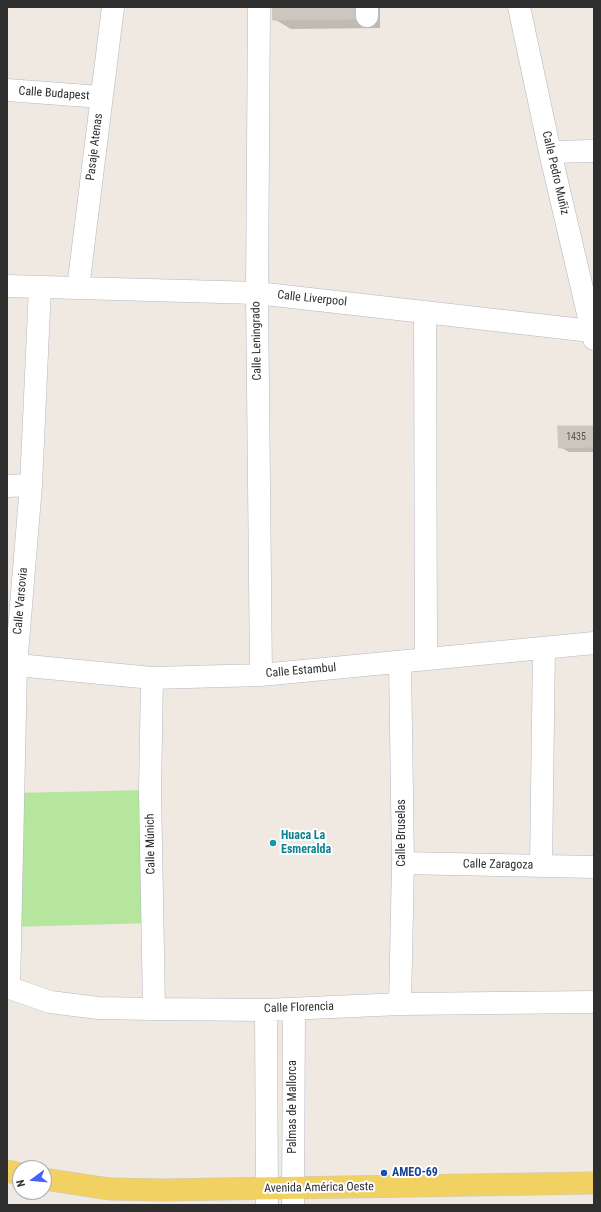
<!DOCTYPE html>
<html>
<head>
<meta charset="utf-8">
<style>
	body { margin:0 }
	#map { position:relative; width:601px; height:1212px; overflow:hidden; background:#efe9e1; font-family:"Roboto Condensed",sans-serif }
	canvas { display:block }
	.frame { position:absolute; inset:0; border:8px solid #2e2e2e; pointer-events:none }
	.north { position:absolute; left:12px; top:1160px; width:40px; height:40px; box-sizing:border-box; background:#fff; border:1px solid #ababab; border-radius:50%; rotate:254deg; font-size:11px; font-weight:700; line-height:16px; text-align:center; color:#2e2e2e }
	.north::after { content:''; display:block; margin:auto; width:14px; height:18px; background:#4264fb; clip-path:polygon(50% 0,100% 100%,50% 72%,0 100%) }
</style>
</head>
<body>
<div id="map">
<canvas width="601" height="1212"></canvas>
<div class="frame"></div>
<div class="north">N</div>
</div>
<script>
const ctx = document.querySelector('canvas').getContext('2d');
ctx.lineJoin = 'round';
function fill(path, color) { ctx.fillStyle = color; ctx.fill(path, 'evenodd'); }
function strokePath(path, color, width, dash) { ctx.strokeStyle = color; ctx.lineWidth = width; ctx.lineCap = dash ? 'butt' : 'round'; ctx.setLineDash(dash || []); ctx.stroke(path); }
function drawText(font, color, halo, rows, align = 'center') {
  ctx.font = font + ' "Roboto Condensed",sans-serif'; ctx.lineWidth = 4; ctx.setLineDash([]); ctx.textBaseline = 'middle'; ctx.strokeStyle = halo; ctx.fillStyle = color; for (const [text, x, y, turn = 0] of rows) {
    ctx.save(); ctx.translate(x, y); ctx.rotate((+turn || 0) * Math.PI / 180); ctx.textAlign = isNaN(turn) ? turn : align; if (halo) ctx.strokeText(text, 0, 0); ctx.fillText(text, 0, 0); ctx.restore();
  }
}
fill(new Path2D(`
	M150 790 152 923 10 927 13 793Z`), '#b6e59e');
fill(new Path2D(`
	M274 7H380V28L291 29 274 19Z
	M594 427V452H569L560 447Z`), '#0003');
const building = new Path2D(`
	M273 7H363V19L273 20Z
	M558 426H594V447L559 448Z`);
fill(building, '#cbc7bf');
strokePath(building, '#cbc5ba', 1);
const minor = new Path2D(`
	M259 7 257 293 261 675
	M367 7V16
	M519 7 550 152 594 339
	M7 90 101 97
	M550 152 594 151
	M7 286 257 293 591 331
	M78 288 113 7
	M425 312 426 659
	M7 486 31 485
	M7 664 152 678 261 675 594 643
	M152 678 150 790 154 1009
	M403 863 594 867
	M541 866 544 648
	M7 987 50 1002 98 1008 154 1009 266 1010 400 1004 594 1002
	M9 988 16 666 31 485 40 287
	M400 1004 403 863 400 662
	M266 1010 267 1205
	M293 1205 294 1009`);
const major = new Path2D(`
	M7 1171 20 1174
	M44 1179 109 1189 163 1190 594 1183`);
strokePath(minor, '#b4b7c1', 23);
strokePath(major, '#c9c9c9', 23);
strokePath(minor, '#fff', 22);
strokePath(major, '#f2d163', 22);
for (const [x, y, r, color] of [
	[273,843,4,"#0f9aa8"],
	[384,1173,4,"#1a4fb4"]
]) { const dot = new Path2D(); dot.arc(x, y, r, 0, 2 * Math.PI); ctx.fillStyle = color; ctx.fill(dot); strokePath(dot, '#fff', 1.5); }
drawText('10px', '#555452', null, [
	["1435",576,437]
]);
drawText('12px', '#2e2e2e', '#fff', [
	["Calle Budapest",54,94,4],
	["Pasaje Atenas",95,147,-83],
	["Calle Pedro Muñiz",555,173,77],
	["Calle Liverpool",312,299,6],
	["Calle Leningrado",257,341,-91],
	["Calle Varsovia",21,601,-85],
	["Calle Estambul",301,671,-5],
	["Calle Bruselas",402,833,-90],
	["Calle Múnich",151,844,-91],
	["Calle Zaragoza",498,865,1],
	["Calle Florencia",299,1008,-2],
	["Palmas de Mallorca",293,1107,-90],
	["Avenida América Oeste",319,1188,-1]
]);
drawText('bold 12px', '#0d838f', '#fff', [
	["Huaca La",281,836],
	["Esmeralda",281,850]
], 'left');
drawText('bold 12px', '#164399', '#fff', [
	["AMEO-69",392,1173]
], 'left');
</script>
</body>
</html>
